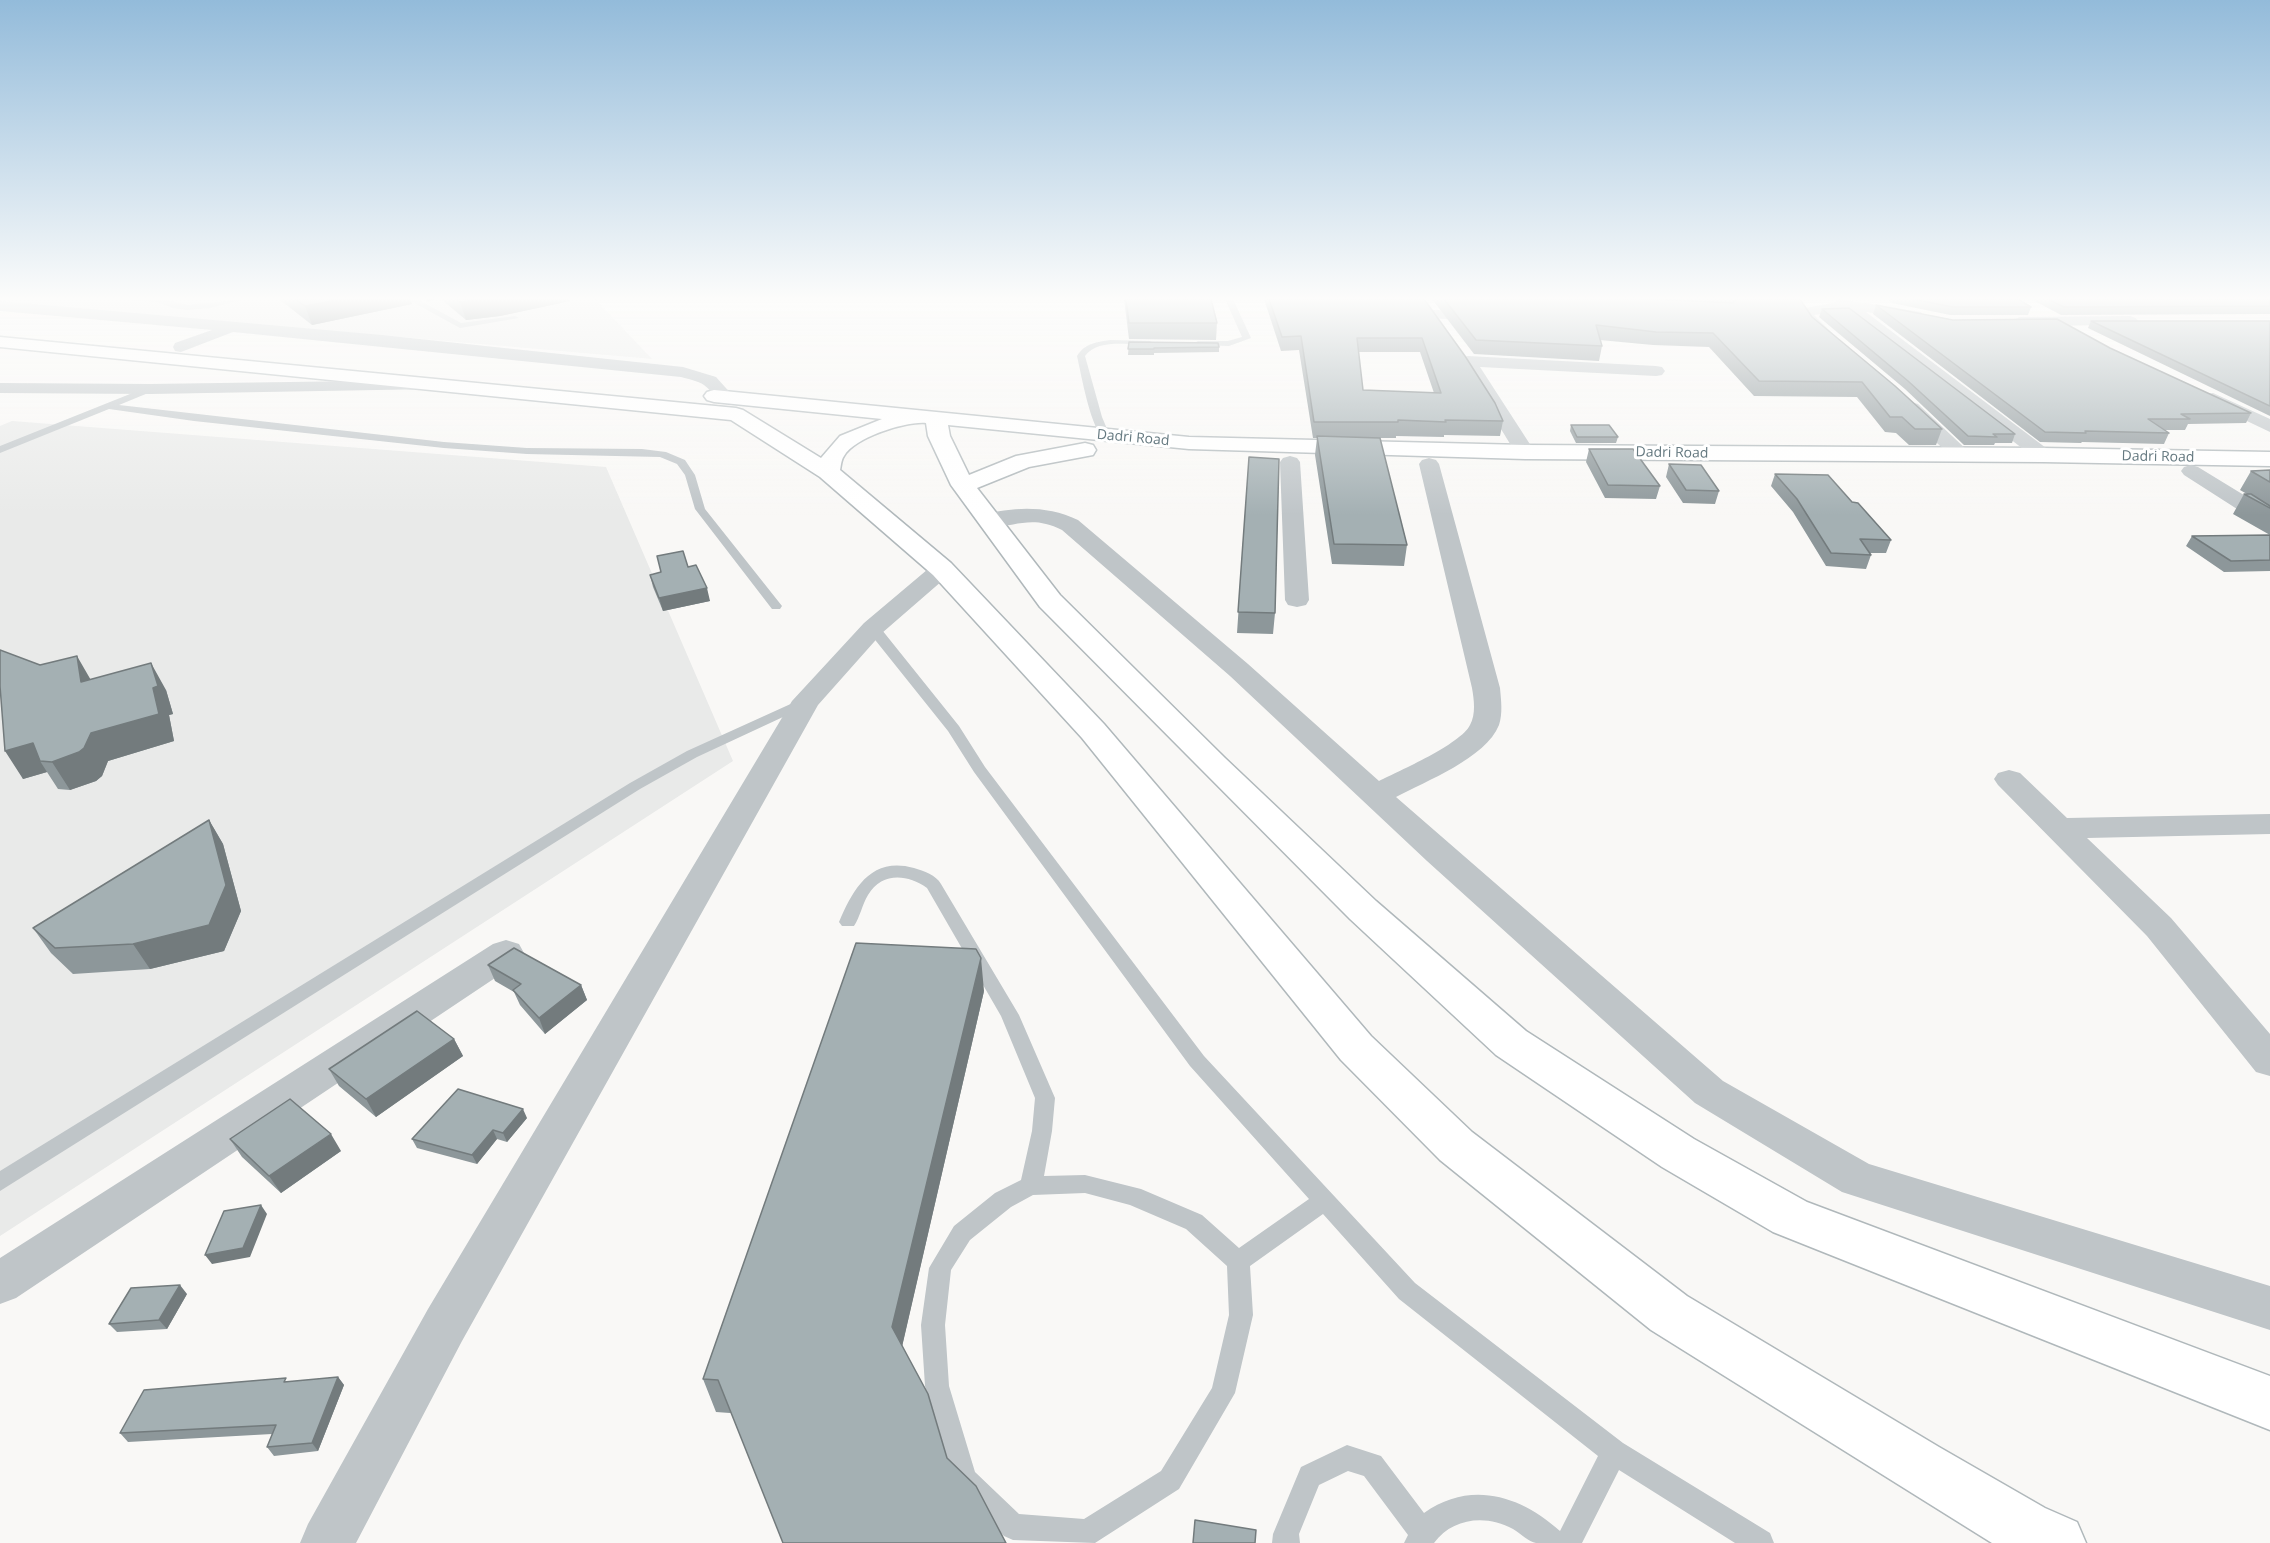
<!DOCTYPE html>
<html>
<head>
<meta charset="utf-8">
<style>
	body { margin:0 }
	canvas { display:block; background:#f9f8f6 }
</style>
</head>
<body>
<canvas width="2270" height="1543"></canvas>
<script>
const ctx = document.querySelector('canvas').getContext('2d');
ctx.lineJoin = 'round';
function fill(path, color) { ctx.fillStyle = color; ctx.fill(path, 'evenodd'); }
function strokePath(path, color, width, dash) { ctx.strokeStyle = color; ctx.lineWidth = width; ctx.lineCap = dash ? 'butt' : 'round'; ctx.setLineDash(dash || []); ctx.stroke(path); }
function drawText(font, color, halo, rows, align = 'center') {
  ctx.font = font + ' "Open Sans",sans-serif'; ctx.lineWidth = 6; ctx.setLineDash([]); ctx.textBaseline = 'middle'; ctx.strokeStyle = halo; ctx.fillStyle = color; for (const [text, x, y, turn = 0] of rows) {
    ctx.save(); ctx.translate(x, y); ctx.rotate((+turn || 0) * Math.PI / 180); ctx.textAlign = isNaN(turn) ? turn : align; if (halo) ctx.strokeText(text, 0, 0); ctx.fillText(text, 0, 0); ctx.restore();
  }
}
fill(new Path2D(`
	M0 299H595L652 359 0 302Z
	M12 421 606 467 733 761 0 1236V426Z`), '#e9eae9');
const secondary = new Path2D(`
	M0 337 736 408 743 410 821 458 840 436 882 419 714 402 707 400 704 396 707 392 714 390 1189 437 1525 445 2043 448 2270 452V466L2043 462 1525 459 1189 449 948 425 950 436 969 475 1016 456 1085 443 1093 445 1096 450 1093 455 1029 467 977 488 1060 595 1225 758 1376 901 1526 1031 1694 1139 1807 1202 2270 1376V1430L1773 1232 1662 1167 1496 1055 1350 919 1040 607 951 485 928 436 926 423C907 421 855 437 844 456 841 460 841 466 840 470L951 563 1104 724 1371 1036 1472 1132 1687 1296 1939 1447 2045 1508 2077 1522 2086 1543H1992L1651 1330 1440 1160 1341 1060 1082 738 933 575 820 477 731 420 0 347Z`);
strokePath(secondary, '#b0b8bb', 3);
fill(new Path2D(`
	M116 299H163L187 305 246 299 210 308 187 310 173 308 157 302Z
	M407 299H417L461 323 515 316 519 318 460 328Z
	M1225 299H1233L1251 338 1229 346 1195 345 1194 343 1198 341H1228L1242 337Z
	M1111 340 1150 341 1154 343 1150 345C1132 345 1097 338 1085 356L1102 417 1110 436 1105 439C1091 432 1081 373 1077 356 1085 343 1097 342 1111 340Z
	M150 386 154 389 153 391 119 405 444 442 527 448 642 449 666 452 685 460 695 475 705 509 782 606 780 609H772L695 509 685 475 677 464 660 457 527 454 444 448 194 421 109 409 0 453V446Z
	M873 624 878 625 959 726 985 767 1204 1056 1415 1283 1623 1443 1770 1533 1774 1543H1735L1619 1470 1582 1543C1567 1543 1551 1543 1536 1543 1529 1542 1520 1533 1513 1529 1486 1514 1452 1518 1434 1543H1404L1408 1535 1364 1476 1348 1471 1319 1485 1299 1534 1300 1543H1272L1273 1534 1301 1467 1347 1445 1381 1456 1424 1513C1470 1480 1520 1495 1560 1531L1598 1456 1399 1299 1323 1214 1250 1266 1253 1315 1235 1393 1179 1489 1095 1543 1013 1540 1004 1536 955 1489 951 1480 925 1386 921 1325 929 1268 954 1226 995 1193 1021 1180 1032 1131 1035 1098 1001 1016 927 888C907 874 882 872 868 895 862 905 860 917 854 926H842L839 922C853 889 871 856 914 868 924 871 936 875 941 884L1019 1015 1055 1098 1052 1131 1044 1176 1085 1175 1141 1189 1202 1215 1239 1248 1309 1199 1190 1066 974 772 948 731 868 631 867 628 868 625ZM1085 1193 1130 1205 1186 1229 1227 1266 1229 1315 1212 1388 1161 1471 1084 1519 1019 1514 975 1472 949 1386 945 1325 951 1270 970 1240 1011 1207 1033 1195Z
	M806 697 811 698 813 701 811 704 697 757 640 789 0 1191V1171L630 783 687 751Z`), '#bfc5c8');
fill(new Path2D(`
	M1840 299 1921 312 1923 315 1921 318 1915 320 1866 312 2050 451 2053 455 2050 459H2036L1845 311 1814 315 1839 340 1831 345 1825 343 1798 316 1799 310C1811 305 1831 306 1840 299Z
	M0 301 382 335 683 367 716 377 734 397 731 401C716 405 715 393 704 385 698 381 688 379 681 377L233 332 181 352 175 351 173 347 175 343 212 330 0 311Z
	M1433 310 1484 311 1492 316 1484 321 1427 318 1425 315 1427 312Z
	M2130 316 2136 318 2138 321 2136 324 2019 327 2011 322 2019 317Z
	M1468 356 1656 366 1662 367 1665 371 1662 375 1656 376 1480 367 1535 452 1532 456H1518L1515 452 1465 370 1468 366 1462 365 1459 361 1462 357Z
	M429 380 435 381 438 385 435 389 150 394 0 393V383L150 384Z
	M2213 393 2270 419V432L2207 402 2204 398 2207 394Z
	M1911 402 1918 404 1968 451 1971 455 1968 459H1954L1904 412 1902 408 1904 404Z
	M1290 456 1297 458 1300 462 1309 600 1306 605 1297 607 1288 605 1285 600 1280 462 1283 458Z
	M1429 458 1436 460 1439 464 1500 688C1501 700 1503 713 1499 725 1486 758 1426 781 1396 797L1723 1081 1869 1164 2270 1286V1330L1842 1192 1695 1103 1427 861 1230 676 1062 530C1027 512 1010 532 981 525L978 520 981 515C1014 507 1046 505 1078 520L1248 664 1379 781C1399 771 1461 744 1470 725 1476 714 1474 700 1472 688L1419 464 1422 460Z
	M2191 465 2198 467 2270 511V527L2262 525 2184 475 2181 471 2184 467Z
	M942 562 950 564 954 569 950 574 882 633 818 705 462 1341 356 1543H300L308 1524 428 1309 792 701 864 623 934 564Z
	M2009 770 2020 773 2067 818 2270 814V834L2087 838 2171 918 2270 1034V1076L2256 1072 2147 936 1998 785 1994 779 1998 773Z
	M506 940 519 944 524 953 519 962 16 1298 0 1304V1258L493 944Z`), '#bfc5c8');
fill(secondary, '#fff');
fill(new Path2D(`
	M279 299H410L412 304 312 325Z
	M441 299H569L570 301 500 316 466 320Z
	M1124 299H1211L1217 323 1216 340 1129 339Z
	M1264 299H1424L1503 421 1500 436 1444 435V437L1396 436V438H1365L1407 545 1404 566 1332 564 1315 455 1317 438H1313L1299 350 1281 351ZM1358 352H1420L1434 393 1363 390Z
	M1432 299H1643L1729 303 1666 299H1800L1812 317 1942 429 1936 445H1909L1896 433 1885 432 1857 397 1754 396 1709 347 1653 345 1600 340 1602 346 1599 361 1474 354Z
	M1887 299H2018L2031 307 2028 315H1950L1892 303Z
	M2031 299H2270V314L2061 315Z
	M1876 305 1953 320 2251 413 2246 423 2188 424 2185 430H2164L2169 433 2164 444 2082 442 2081 443 2040 442 1873 314Z
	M1822 309 2015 434 2012 443H1995L1994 445H1964L1905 389 1819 317Z
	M2091 321H2270V416L2088 328Z
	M1129 342 1219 347V352L1154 353V355H1128Z
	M1571 425 1618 437 1616 443H1576L1570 431Z
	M1589 449 1660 486 1656 499 1605 498 1586 462Z
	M1249 457 1275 613 1273 634 1237 633Z
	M1669 464 1719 491 1715 504 1683 503 1666 477Z
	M2270 470V535L2233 514 2244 494H2247L2240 490 2251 471Z
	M1775 474 1852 502 1891 540 1886 553H1869L1871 555 1866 569 1826 566 1793 512 1771 486Z
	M2270 535V571L2224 572 2186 546 2192 536Z
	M688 567 710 601 663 611 653 587 650 575Z
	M40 665 91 680 166 690 173 714 169 715 174 741 108 761 102 776 96 781 70 790 58 789 47 772 23 779 1 706Z
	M209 820 223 844 241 911 224 951 150 969 73 974 51 953 33 928Z
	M488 965 581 985 587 1000 545 1034 520 1005 514 992 495 981Z
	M984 991 902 1346 730 1413 716 1412 703 1379Z
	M454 1039 463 1056 376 1117 339 1086 329 1069Z
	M527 1118 507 1142 497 1139 477 1164 417 1148 412 1139Z
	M230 1139 341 1151 281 1193 242 1157Z
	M187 1294 167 1329 117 1332 109 1324Z
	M338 1377 344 1385 318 1451 274 1456 267 1447 272 1434 128 1442 120 1433 289 1382Z`), '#8d979a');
fill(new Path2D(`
	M341 299H410L412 304 312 325 305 306Z
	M426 299H437L426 302Z
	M482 299H569L570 301 500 316 466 320 460 302Z
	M707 588 710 601 663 611 659 598Z
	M77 656 92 682H81Z
	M151 663 166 690 173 714 169 715 174 741 108 761 102 776 96 781 70 790 52 762 153 688Z
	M33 743 40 761 47 772 23 779 5 751Z
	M209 820 223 844 241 911 224 951 150 969 133 944Z
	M981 958 984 991 899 1360 892 1327Z
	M581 985 587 1000 545 1034 539 1018Z
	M454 1039 463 1056 376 1117 366 1099Z
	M523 1109 527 1118 507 1142 503 1133Z
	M493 1130 497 1139 477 1164 472 1155Z
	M331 1134 341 1151 281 1193 269 1176Z
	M261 1205 267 1214 250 1257 212 1264 205 1255Z
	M180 1285 187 1294 167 1329 159 1320Z
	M338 1377 344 1385 318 1451 312 1443Z`), '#737b7d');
const building = new Path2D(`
	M295 299H341L305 306Z
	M457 299H482L460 302Z
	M1126 299H1211L1217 323H1129Z
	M1269 299H1424L1465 356 1495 403 1503 421 1445 420 1446 422 1398 420V422H1314L1301 336 1282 337ZM1357 338H1422L1441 393 1363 390Z
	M1444 299H1643L1733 303 1737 299H1800L1812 317 1895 386 1942 429H1915L1902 417H1890L1862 382 1759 381 1713 333 1656 332 1596 325 1602 346 1476 340Z
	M1913 299H2018L2031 307H1953Z
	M2048 299H2270V306L2064 307Z
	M1876 305 1953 320 2057 319 2110 348 2251 413 2181 414 2190 419H2148L2169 433 2085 431 2086 433 2045 432Z
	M1849 308 2015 434H1993L1997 437 1968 436 1908 381 1822 309Z
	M2091 321H2270V406Z
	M1129 342 1218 343 1219 347 1154 348V349H1128Z
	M1571 425H1609L1618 437H1577Z
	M1317 436 1380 438 1407 545 1334 544Z
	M1589 449H1633L1660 486 1608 485Z
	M1249 457 1279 459 1275 613 1238 612Z
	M1669 464 1701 465 1719 491 1686 490Z
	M2270 470V482L2251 471Z
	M1775 474 1828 475 1852 502 1858 503 1891 540 1860 539 1871 555 1831 553 1797 499Z
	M2244 494H2251L2270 506V508Z
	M2270 535V560L2231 561 2192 536Z
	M683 551 688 567 696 565 707 588 659 598 650 575 661 572 657 556Z
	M0 650 40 665 77 656 81 682 151 663 158 686 153 688 159 714 91 733 84 748 79 752 52 762 40 761 33 743 5 751 0 686Z
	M209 820 226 885 209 925 133 944 55 948 33 928Z
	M856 943 976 949 981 958 892 1327 928 1394 947 1458 976 1486 1006 1543H783L718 1380 703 1379Z
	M514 948 581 985 539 1018 513 990 521 984 488 965Z
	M417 1011 454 1039 366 1099 329 1069Z
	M458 1089 523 1109 503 1133 493 1130 472 1155 412 1139Z
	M290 1099 331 1134 269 1176 230 1139Z
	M261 1205 243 1248 205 1255 224 1211Z
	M180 1285 159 1320 109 1324 131 1288Z
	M338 1377 312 1443 267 1447 276 1425 120 1433 144 1390 286 1378 284 1382Z
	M1195 1520 1256 1530 1255 1543H1193Z`);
fill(building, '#a4b0b3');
strokePath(building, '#737b7d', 1.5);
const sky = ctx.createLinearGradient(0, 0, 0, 515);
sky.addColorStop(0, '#93bbda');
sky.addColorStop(0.58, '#fcfcfb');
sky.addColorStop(1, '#fcfcfb00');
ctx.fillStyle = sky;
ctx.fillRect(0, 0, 2270, 515);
drawText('14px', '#657980', '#fff', [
	["Dadri Road",1133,438,5],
	["Dadri Road",1672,453,1],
	["Dadri Road",2158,457,1]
]);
</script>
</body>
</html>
